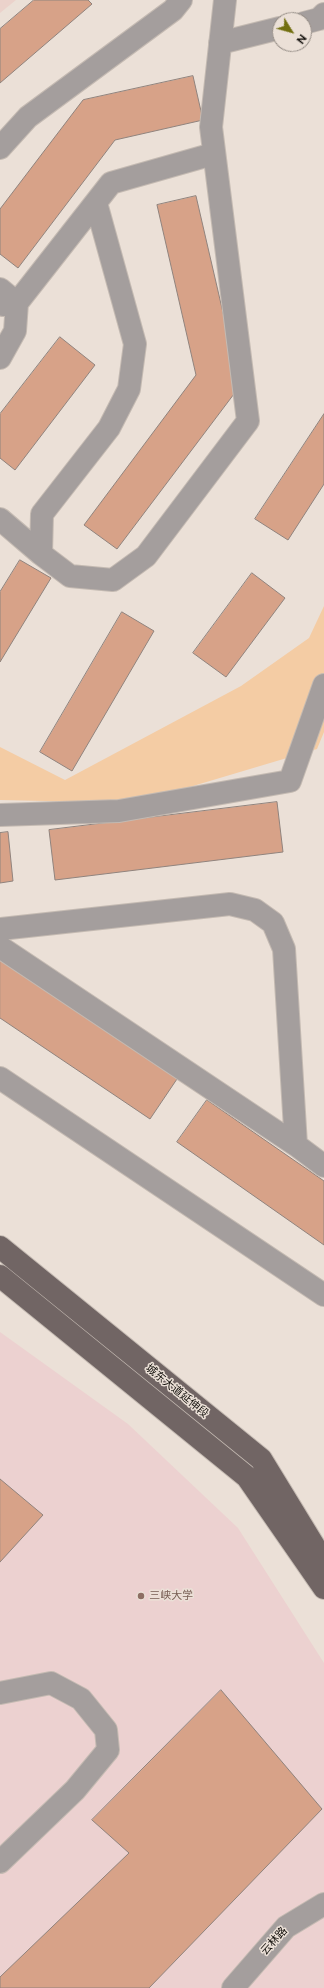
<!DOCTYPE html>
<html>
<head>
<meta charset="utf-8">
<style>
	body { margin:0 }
	#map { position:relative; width:324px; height:1988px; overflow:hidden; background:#ebe0d7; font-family:Raleway,sans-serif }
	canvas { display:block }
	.north { position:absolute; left:272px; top:12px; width:40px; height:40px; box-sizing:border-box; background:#ebe0d7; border:1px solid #948c85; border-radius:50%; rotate:127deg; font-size:11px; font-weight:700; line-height:16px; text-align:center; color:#120f0b }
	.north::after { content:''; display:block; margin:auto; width:14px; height:18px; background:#726f10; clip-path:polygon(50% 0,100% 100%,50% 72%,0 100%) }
</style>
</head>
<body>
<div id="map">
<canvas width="324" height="1988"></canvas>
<div class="north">N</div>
</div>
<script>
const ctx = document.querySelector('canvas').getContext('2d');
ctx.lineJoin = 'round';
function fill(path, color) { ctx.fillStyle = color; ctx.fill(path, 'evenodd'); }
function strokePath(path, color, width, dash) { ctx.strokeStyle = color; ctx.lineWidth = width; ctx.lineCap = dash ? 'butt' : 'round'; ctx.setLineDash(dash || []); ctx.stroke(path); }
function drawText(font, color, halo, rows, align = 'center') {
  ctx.font = font + ' Raleway,"Noto Sans SC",sans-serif'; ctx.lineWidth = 3; ctx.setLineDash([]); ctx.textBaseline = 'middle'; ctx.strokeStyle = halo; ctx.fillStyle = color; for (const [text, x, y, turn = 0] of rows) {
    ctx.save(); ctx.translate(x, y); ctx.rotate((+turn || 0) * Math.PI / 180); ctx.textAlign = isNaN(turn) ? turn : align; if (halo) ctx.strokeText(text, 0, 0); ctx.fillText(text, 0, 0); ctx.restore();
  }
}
fill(new Path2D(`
	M0 0H16L0 13Z`), '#ebd2cb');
fill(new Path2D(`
	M0 1332 128 1424 238 1528 324 1663V1988H0Z`), '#ecd1d0');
fill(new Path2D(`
	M324 606V732L317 749 136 803 0 800V747L65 780 241 686 309 638Z`), '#f4cca4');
const building = new Path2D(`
	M34 0H88L92 4 0 83V29Z
	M193 76 203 120 115 140 18 268 0 254V209L83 100Z
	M196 196 240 386 117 549 84 525 196 375 157 205Z
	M60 337 95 365 15 470 0 458V414Z
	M324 414V484L288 540 255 519Z
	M20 560 51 578 0 662V592Z
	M252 573 285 598 226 677 193 653Z
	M122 612 154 631 72 771 40 752Z
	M277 802 283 852 55 880 49 830Z
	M8 832 13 881 0 883V833Z
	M0 957 179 1076 150 1119 0 1018Z
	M207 1100 324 1181V1245L177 1142Z
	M0 1479 43 1515 0 1562Z
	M221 1690 322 1809 149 1988H0V1977L129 1853 92 1820Z`);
fill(building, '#d7a288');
strokePath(building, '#90837d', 1);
const minor = new Path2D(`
	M304 23 319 19 324 14
	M220 43 280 28
	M0 148 28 117 173 10 181 0
	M96 203 135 344 129 389 109 428 42 514 41 554 70 576 113 580 146 556 248 421 211 127 225 0
	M0 289 17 303 111 183 213 154
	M0 358 15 331 17 303 3 305
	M0 519 41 554
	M0 815 119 811 290 781 324 685
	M0 929 230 904 255 910 273 923 284 949 296 1145
	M0 947 296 1145 324 1166
	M0 1078 324 1295
	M0 1693 51 1683 81 1699 106 1730 108 1750 75 1790 0 1862
	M233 1988 286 1927 324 1904`);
const major = new Path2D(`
	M0 1247 261 1459 324 1562
	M0 1276 247 1477 324 1588`);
strokePath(minor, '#c4bab2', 24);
strokePath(major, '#c4bab2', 24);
strokePath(minor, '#a49e9d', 22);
strokePath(major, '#716564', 22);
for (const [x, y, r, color] of [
	[141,1596,4,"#8d6e63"]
]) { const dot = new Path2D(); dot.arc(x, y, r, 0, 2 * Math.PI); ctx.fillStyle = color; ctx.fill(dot); strokePath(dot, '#ebe0d7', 1.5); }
drawText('11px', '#120f0b', '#ebe0d7', [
	["城东大道延伸段",177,1391,39],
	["云林路",274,1941,-48]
]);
drawText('11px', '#785e54', '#ebe0d7', [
	["三峡大学",149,1596]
], 'left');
</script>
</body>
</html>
